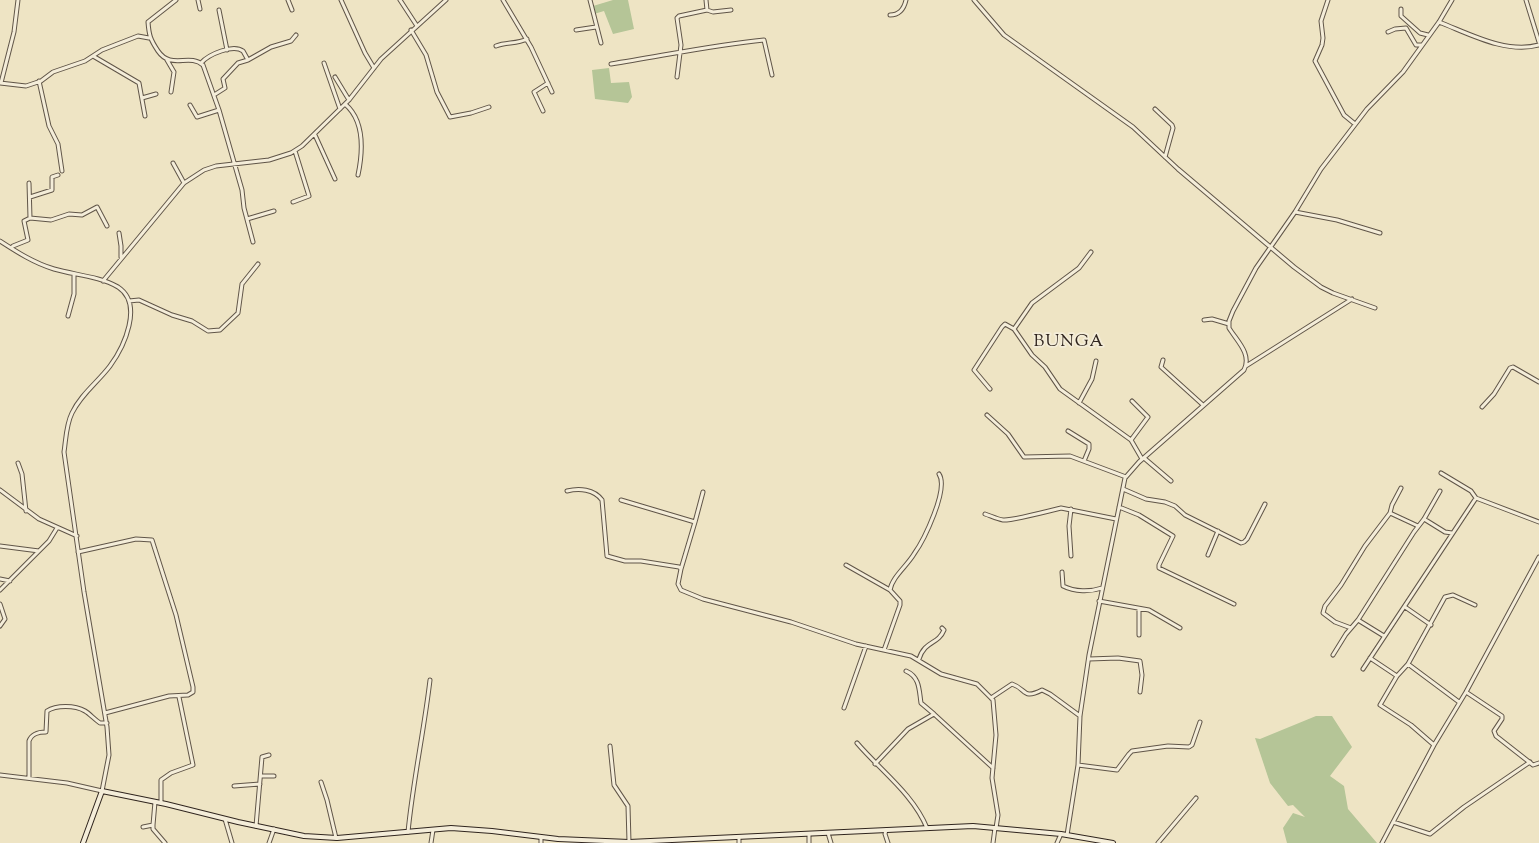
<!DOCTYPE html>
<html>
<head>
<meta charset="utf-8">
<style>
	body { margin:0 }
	canvas { display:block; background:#eee4c4 }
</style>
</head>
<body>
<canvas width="1539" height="843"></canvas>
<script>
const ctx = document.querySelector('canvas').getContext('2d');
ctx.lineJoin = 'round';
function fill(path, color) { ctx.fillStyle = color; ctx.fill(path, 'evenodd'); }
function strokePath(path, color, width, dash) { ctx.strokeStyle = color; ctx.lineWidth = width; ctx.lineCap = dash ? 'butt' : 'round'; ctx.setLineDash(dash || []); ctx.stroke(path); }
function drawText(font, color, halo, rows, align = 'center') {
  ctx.font = font + ' "Sorts Mill Goudy",serif'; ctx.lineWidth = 3.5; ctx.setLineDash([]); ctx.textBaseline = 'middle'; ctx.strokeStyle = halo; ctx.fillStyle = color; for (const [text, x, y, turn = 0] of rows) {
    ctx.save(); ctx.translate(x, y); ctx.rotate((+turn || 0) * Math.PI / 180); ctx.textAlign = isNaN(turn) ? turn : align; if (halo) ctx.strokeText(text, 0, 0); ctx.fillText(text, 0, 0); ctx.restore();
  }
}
fill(new Path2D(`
	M613 0H628L634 29 613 34 604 11 594 14 593 6Z
	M609 68 611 83 629 82 632 97 628 103 595 99 592 70Z
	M1316 716H1332L1352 747 1330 776 1344 786 1348 809 1377 843H1287L1283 828 1293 813 1305 817 1293 805 1288 806 1270 783 1255 738 1260 739Z`), '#b5c597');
const street = new Path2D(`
	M176 0 148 22C149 35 150 39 158 51 171 70 189 53 203 65L219 110 242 190 244 208 253 242
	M198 0 200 9
	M288 0 292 10
	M341 0 365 53 374 68
	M400 0 417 26
	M503 0 531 47 552 92
	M590 0 601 43
	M706 0 707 10
	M974 0 1004 35 1133 127 1178 169 1294 267 1321 287 1333 293 1375 308
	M1328 0 1321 21 1323 38 1322 45 1315 61 1344 115 1355 124
	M1526 0 1539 42
	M1401 9V16L1420 33 1428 35
	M219 10 227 50
	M890 15C899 15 904 9 906 0
	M1439 22C1470 34 1506 54 1539 45
	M411 30 426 55 437 92 450 117 471 113 489 107
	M576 30 596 27
	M1388 32 1395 29 1406 28 1416 45H1422
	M496 46C506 42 517 44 527 39
	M93 56 139 83 145 116
	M167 60 174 72 171 92
	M248 60 271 47 291 41 296 35
	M201 63C209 54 233 44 243 51L248 60 238 63 223 79 225 88 214 95
	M324 63 340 109
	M611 64C662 56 713 45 764 40L772 75
	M335 77 349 100
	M677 77 681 45 677 18 679 16 707 10 713 12 731 10
	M39 81 49 126 58 144 62 171
	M0 83 26 86 41 81 53 72 85 61 102 50 138 36 149 38
	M1 83 14 32 18 0
	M142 98 156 94
	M345 104C365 121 363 151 358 175
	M190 105 197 117 219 110
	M1155 109 1172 125 1173 128 1165 157
	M543 111 534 92 548 83
	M315 135 335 179
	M173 163 184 183
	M30 197 52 190V177L58 175
	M293 202 309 196 295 151
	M1295 212 1337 220 1380 233
	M30 218 51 220 69 214 82 215 97 207 107 226
	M247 219 274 211
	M119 233 121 246V257
	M0 241C17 252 34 263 54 269 74 275 99 276 118 287 144 304 124 347 110 366 98 382 81 394 72 413 66 425 66 439 64 452L84 592 107 727 109 755 102 791 67 783 0 775
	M11 248 13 246 28 240 24 221 30 218 29 183
	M103 281 184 183 204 170 216 166 269 160 291 153 302 146 349 100 381 59 446 0
	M129 301 139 300 172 315 192 321 208 331 220 330 238 313 242 284 258 264
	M68 316 74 294V274
	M1204 320 1212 319 1229 324
	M1014 329 1032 303 1079 268 1091 252
	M1163 360 1161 367 1203 405
	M1246 366 1352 299
	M990 389 974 370 1002 327 1005 324 1014 329 1032 355 1045 367 1060 389 1131 440
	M1132 401 1148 417 1131 440 1142 459
	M1079 403 1092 379 1096 361
	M1482 407 1494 394 1510 368 1513 367 1539 382
	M987 415 1008 434 1024 457 1070 456 1126 477
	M1068 431 1089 444V449L1084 461
	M1144 458 1171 481
	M18 463 22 474 26 511
	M1441 473 1471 491 1476 498 1539 522
	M1123 489 1146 499 1165 502 1175 506 1185 515 1241 543 1244 542 1247 539 1265 504
	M0 490 39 519 77 536
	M567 491C579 488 594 489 602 500L607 556 625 561H641L679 567 681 569 678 584 681 590 703 599 791 622 856 644 911 656 941 674 977 684 993 700 996 735 992 778 998 815 996 828
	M621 500 695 522 681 569
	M1119 507 1139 515 1173 536 1159 565V568L1234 604
	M1071 509 1069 526 1071 556
	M1390 513 1418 526
	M985 514C991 516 997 519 1003 520 1010 521 1053 510 1061 508L1116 519
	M1424 519 1445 532 1452 533
	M695 522 703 492
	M0 546 39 551 49 541 57 528
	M78 552 136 539 152 540 176 615 193 687V692L188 695 169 696 105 713
	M1208 555 1218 531
	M846 565 890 590
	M1062 572 1063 586C1075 592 1090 592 1102 588
	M0 579 10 581
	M0 590 39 551
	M1099 601 1149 610 1180 628
	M0 604 5 619 0 626
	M1405 607 1431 625
	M1358 620 1384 636
	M1351 628 1335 622 1323 613 1325 606 1341 585 1365 546 1390 513 1392 505 1401 488
	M1139 635V609
	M884 650 900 605V601L890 590C892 577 907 566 914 554 924 540 949 489 939 474
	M1333 655 1346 634 1358 620 1414 532 1424 519 1440 491
	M1370 658 1397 676
	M919 659C925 640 938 645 944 630L942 628
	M1089 659 1118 658 1140 661 1142 675 1140 692
	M1408 664 1459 702
	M1363 669 1476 498
	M906 671C920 677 919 690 921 703L934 714
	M1466 692 1502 716V719L1494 731 1496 736 1533 765 1539 763
	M991 698 1012 684C1027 689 1022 700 1042 690L1050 694 1080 716
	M844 708 866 646
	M857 743C881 771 913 794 927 828
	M1434 745 1411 725 1380 705 1397 676 1408 664 1445 597 1453 595 1475 605
	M610 746 614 785 628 806 629 842
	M875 764 908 729 934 714 993 768
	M1078 765 1117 770 1129 754 1132 751 1168 746 1189 747 1192 745 1200 722
	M261 776H274
	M29 778V741C32 733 39 732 46 732L47 711C56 705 75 705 85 711 90 714 94 719 100 723H107
	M321 782 327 800 336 838
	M234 786 260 784
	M161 803V780L171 773 193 765 179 697
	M225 819 232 843
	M1393 822 1430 834 1464 807 1530 762
	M153 825V829L165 843
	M256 826 262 757 269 755
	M143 827 153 825 155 802
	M886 830 885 834 888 843
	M408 832C413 781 424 731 430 680
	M828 833 831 843
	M809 834V843
	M1067 835 1078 765 1080 716 1089 655 1125 478 1139 462 1244 370C1252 354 1237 341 1229 328V321L1233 311 1256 268 1295 212 1321 169 1367 109 1403 72 1439 22 1452 0
	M739 837V843
	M541 838V843
	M269 843 274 829
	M431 843 433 830
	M993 843 995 828
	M1057 843 1061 834
	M1158 843 1196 798
	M1382 843 1434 745 1466 692 1539 557`);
const secondary = new Path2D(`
	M83 843 102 791 166 804 238 822 304 836 337 838 451 828 492 831 558 839 629 842 973 826 1061 834 1113 843`);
strokePath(street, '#605548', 5);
strokePath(secondary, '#30251e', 6);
strokePath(street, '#f4edd9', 3);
strokePath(secondary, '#f4edd9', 4);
ctx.letterSpacing = '1px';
drawText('17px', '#30251e', '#f4edd9', [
	["BUNGA",1069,343]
]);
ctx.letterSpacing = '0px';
</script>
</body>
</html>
